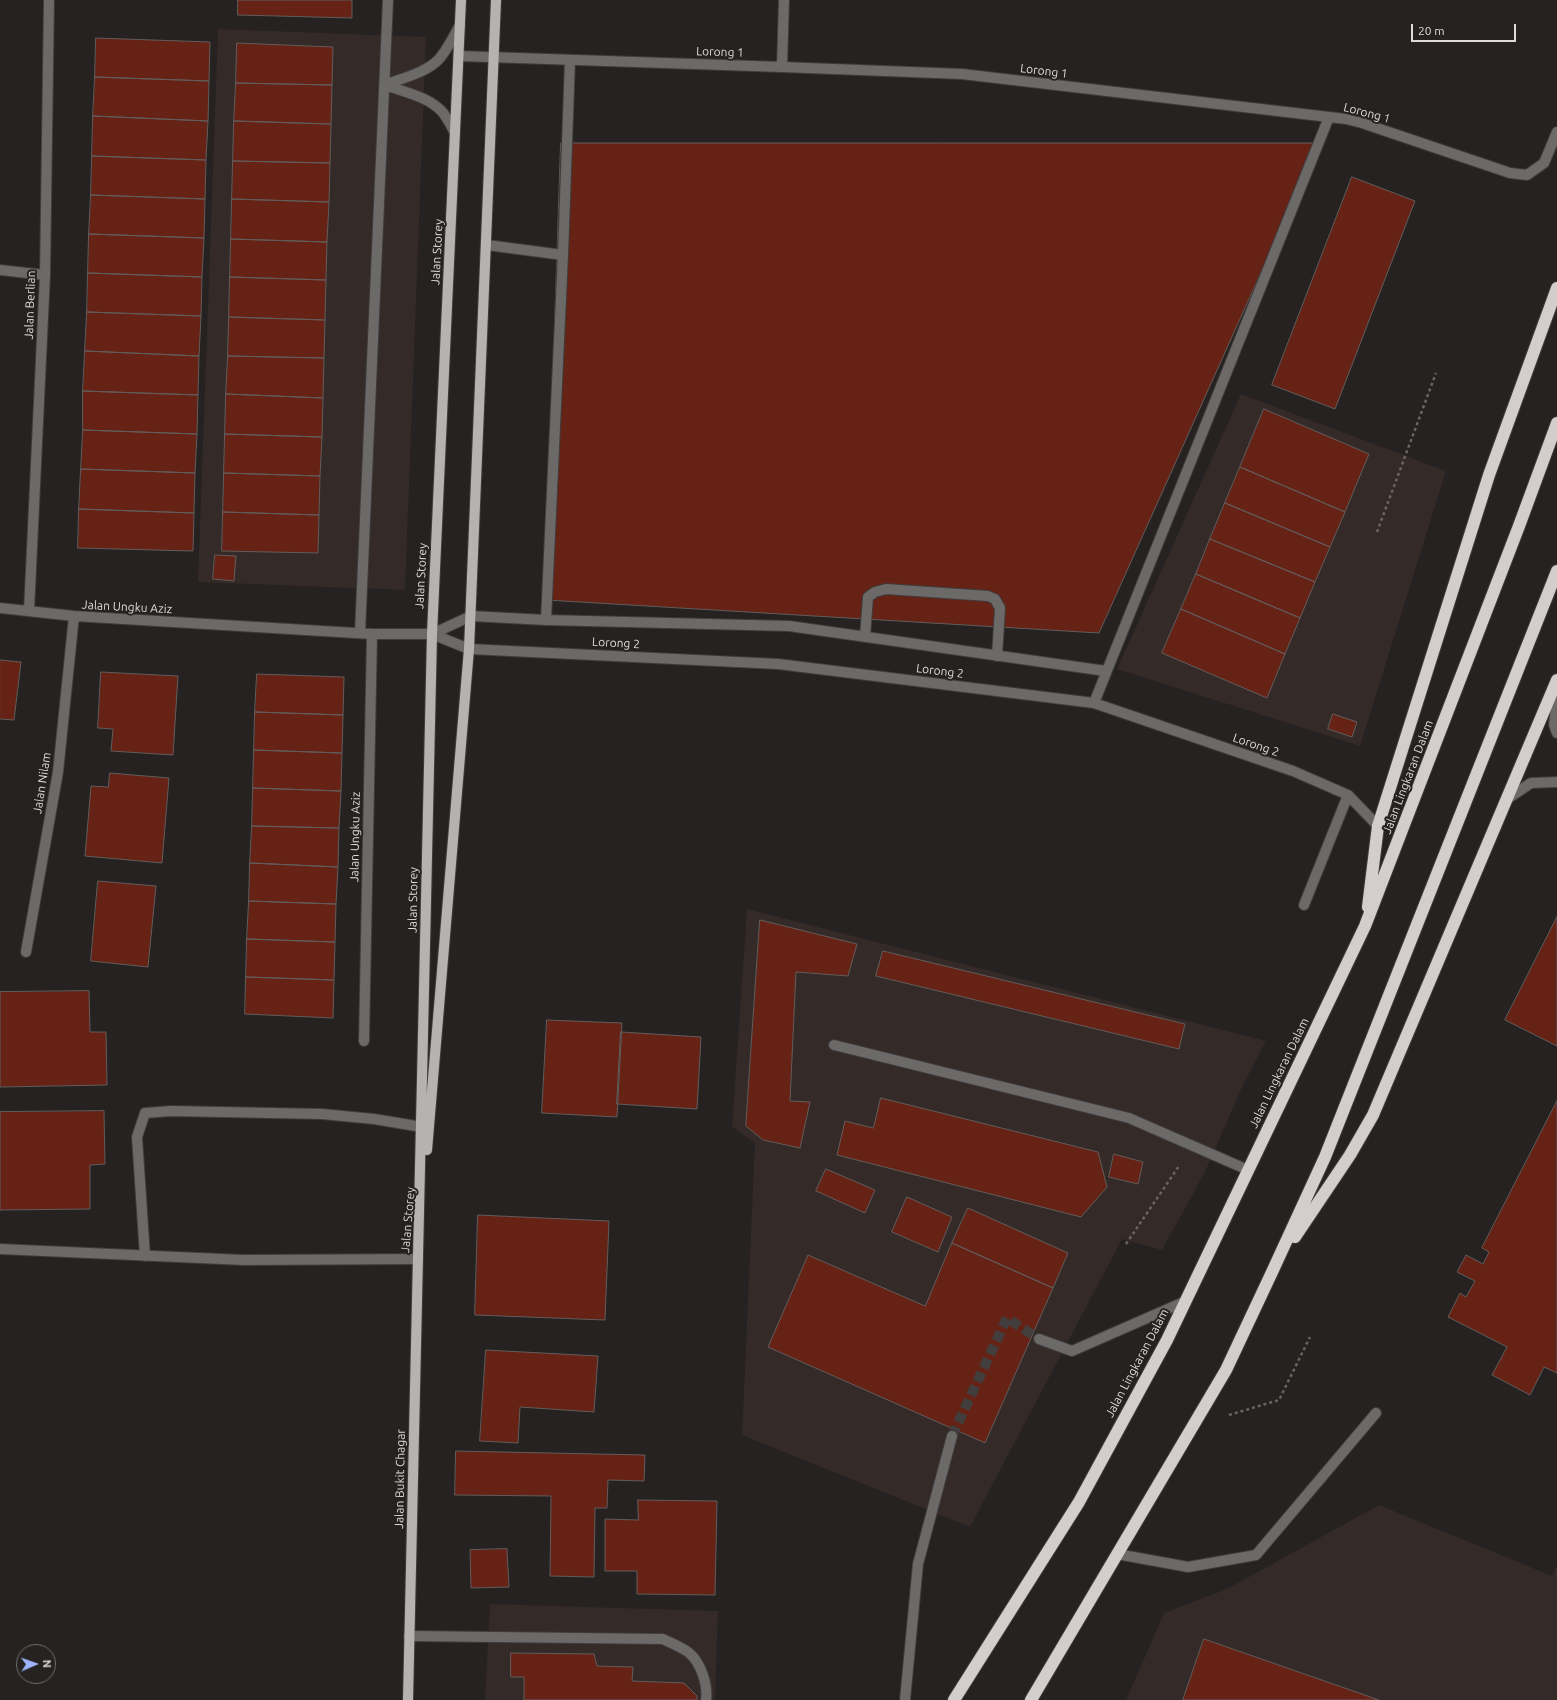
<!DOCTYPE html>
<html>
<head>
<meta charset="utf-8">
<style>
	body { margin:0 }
	#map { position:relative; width:1557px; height:1700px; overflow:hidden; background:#252221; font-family:Ubuntu,sans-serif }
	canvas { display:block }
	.north { position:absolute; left:16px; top:1644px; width:40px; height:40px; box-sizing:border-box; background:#252221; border:1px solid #6f6c6b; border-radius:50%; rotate:88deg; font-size:11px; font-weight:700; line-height:16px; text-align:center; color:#dedcdb }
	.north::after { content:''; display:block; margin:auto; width:14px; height:18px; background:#9eb4fd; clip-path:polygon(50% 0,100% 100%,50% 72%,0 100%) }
	.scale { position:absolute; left:1411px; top:24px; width:105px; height:18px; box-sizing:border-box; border:2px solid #dedcdb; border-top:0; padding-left:5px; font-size:12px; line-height:14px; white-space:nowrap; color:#dedcdb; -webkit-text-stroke:3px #252221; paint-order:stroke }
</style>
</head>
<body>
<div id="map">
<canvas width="1557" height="1700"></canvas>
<div class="north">N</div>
<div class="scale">20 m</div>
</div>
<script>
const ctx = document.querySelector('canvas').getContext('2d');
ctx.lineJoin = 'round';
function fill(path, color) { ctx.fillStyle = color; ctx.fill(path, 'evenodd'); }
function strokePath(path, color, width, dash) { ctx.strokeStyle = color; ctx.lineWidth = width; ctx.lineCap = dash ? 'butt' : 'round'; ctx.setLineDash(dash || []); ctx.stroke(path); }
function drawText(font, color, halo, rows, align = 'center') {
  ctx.font = font + ' Ubuntu,sans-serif'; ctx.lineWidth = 4; ctx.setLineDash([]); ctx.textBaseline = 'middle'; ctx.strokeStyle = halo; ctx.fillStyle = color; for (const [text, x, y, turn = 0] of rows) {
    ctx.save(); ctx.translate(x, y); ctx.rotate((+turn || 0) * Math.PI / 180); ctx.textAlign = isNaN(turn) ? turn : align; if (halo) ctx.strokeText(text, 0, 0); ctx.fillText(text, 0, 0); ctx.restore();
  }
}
fill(new Path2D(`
	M218 29 426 37 405 590 198 582Z
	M1241 394 1446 471 1360 746 1117 669Z
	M747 909 1266 1041 1243 1085 1205 1172 1162 1250 1122 1239 970 1527 742 1435 755 1143 732 1127Z
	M1379 1505 1552 1576 1557 1565V1700H1126L1164 1613 1227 1589Z
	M490 1604 718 1611 715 1700H485Z`), '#342a28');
const building = new Path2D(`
	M238 0H352V18L238 15Z
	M96 38 210 42 209 81 95 77Z
	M237 43 333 47 332 85 236 83Z
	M95 77 209 81 208 121 93 116Z
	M236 83 332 85 331 124 234 121Z
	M93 116 208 121 206 160 92 156Z
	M234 121 331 124 330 163 233 161Z
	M561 143H1319L1099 633 546 600Z
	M92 156 206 160 205 199 91 195Z
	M233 161 330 163 329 202 232 199Z
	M1352 177 1415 201 1335 409 1272 385Z
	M91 195 205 199 204 238 89 234Z
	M232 199 329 202 327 242 231 239Z
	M89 234 204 238 202 277 88 273Z
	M231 239 327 242 326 280 230 277Z
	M88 273 202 277 201 316 87 312Z
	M230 277 326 280 325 320 229 317Z
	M87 312 201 316 199 356 85 351Z
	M229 317 325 320 324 358 228 356Z
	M85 351 199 356 198 395 83 391Z
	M228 356 324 358 323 398 226 394Z
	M83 391 198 395 197 434 83 430Z
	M226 394 323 398 322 437 225 434Z
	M1264 409 1369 454 1345 512 1240 467Z
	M83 430 197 434 195 473 81 469Z
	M225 434 322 437 320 476 224 473Z
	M1240 467 1345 512 1330 547 1225 503Z
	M81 469 195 473 194 513 79 509Z
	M224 473 320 476 319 515 223 512Z
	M1225 503 1330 547 1315 582 1210 539Z
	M79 509 194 513 193 551 78 548Z
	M223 512 319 515 318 553 222 551Z
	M1210 539 1315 582 1300 618 1196 574Z
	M215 555 236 556 234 581 213 579Z
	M1196 574 1300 618 1285 654 1181 609Z
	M1181 609 1285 654 1267 698 1162 653Z
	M0 660 21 662 14 720 0 719Z
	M101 672 178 676 173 755 111 751 113 729 98 728Z
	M257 674 344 677 343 715 255 712Z
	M255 712 343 715 342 753 254 750Z
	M1333 714 1357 722 1352 737 1328 729Z
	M254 750 342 753 341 791 253 788Z
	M110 773 169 778 162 863 85 856 91 786 108 787Z
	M253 788 341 791 339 828 252 826Z
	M252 826 339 828 338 867 250 863Z
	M250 863 338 867 336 904 249 901Z
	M98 881 156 886 148 967 91 961Z
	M249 901 336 904 335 942 247 939Z
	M1557 917V1046L1505 1020Z
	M760 920 857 944 848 976 796 972 790 1101 810 1102 800 1148 763 1140 746 1126Z
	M247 939 335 942 334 980 246 977Z
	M883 951 1185 1024 1179 1049 876 976Z
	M246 977 334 980 333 1018 245 1014Z
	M89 991 90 1032H106L107 1085 0 1087V992Z
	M547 1020 622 1023 617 1117 542 1113Z
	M621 1032 701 1037 697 1109 617 1104Z
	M881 1098 1098 1152 1107 1187 1081 1217 837 1155 845 1121 873 1128Z
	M1557 1101V1373L1544 1367 1530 1395 1492 1375 1507 1347 1448 1317 1460 1293 1466 1297 1475 1281 1457 1272 1466 1255 1483 1264 1489 1252 1482 1248Z
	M104 1111 105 1164 90 1165V1209L0 1210V1112Z
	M1114 1154 1143 1162 1138 1184 1109 1177Z
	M826 1169 875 1190 865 1213 816 1191Z
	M907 1197 952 1217 938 1252 892 1232Z
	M968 1208 1068 1253 1053 1288 952 1243Z
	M478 1215 609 1221 605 1320 475 1315Z
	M952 1243 1053 1288 985 1443 768 1347 808 1255 925 1306Z
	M486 1350 598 1356 594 1412 520 1407 518 1443 480 1441Z
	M456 1451 645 1455 644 1481 608 1480 607 1508H595L594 1577 550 1576 551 1496 455 1495Z
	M638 1500 717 1501 715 1595 637 1594V1571H605V1519L638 1520Z
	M507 1549 509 1587 471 1588 470 1550Z
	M1204 1639 1379 1700H1183Z
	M511 1653 594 1654 597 1666 633 1667 632 1681 684 1683 697 1696V1700H524V1677H511Z`);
fill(building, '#662315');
strokePath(building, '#615d5c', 1);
strokePath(new Path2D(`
	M952 1436 1007 1318 1039 1339`), '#413e3d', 10, [10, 5]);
const minor = new Path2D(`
	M459 56 782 67 962 74 1346 119 1362 123 1510 173 1527 175 1544 163 1557 132
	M782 67 784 0
	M385 85C402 78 426 73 439 59 447 50 454 36 460 25
	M385 85C404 92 431 97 444 114 448 120 452 127 455 133
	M487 245 563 255 546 620
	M563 255 570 60
	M0 270 45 275
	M0 608 74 616 372 634H432L469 649 778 664 1094 703 1293 771 1348 795 1378 826
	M29 611 45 275 49 0
	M360 633 388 0
	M432 634 471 616 546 620 789 626 1106 671
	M865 637 868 597 875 592 886 589 988 596 995 599 1000 608 997 656
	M1557 696 1554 725 1557 733
	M1094 703 1329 117
	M1507 799 1531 783 1557 782
	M1304 905 1348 795
	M26 952 58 772 74 616
	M364 1041 372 634
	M834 1045 1129 1118 1248 1170
	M0 1249 244 1260 418 1259
	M145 1256 137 1137 145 1113 171 1111 322 1114 374 1119 422 1127
	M1039 1339 1072 1351 1186 1301
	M1117 1554 1188 1567 1256 1555 1376 1413
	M409 1636 663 1639C671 1643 681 1647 688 1652 701 1662 708 1685 706 1700
	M905 1700 918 1564 952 1436`);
const major = new Path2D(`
	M427 1150 469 649 496 0
	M408 1700 432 634 461 0`);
const highway = new Path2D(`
	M1368 907 1378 826 1489 475 1557 288
	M1295 1237 1350 1155 1373 1115 1557 680
	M954 1700 1079 1502 1167 1340 1365 926 1519 526 1557 423
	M1031 1700 1226 1370 1273 1270 1325 1157 1557 571`);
strokePath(minor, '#3f3c3b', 12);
strokePath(major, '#3f3c3b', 12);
strokePath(highway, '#3f3c3b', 14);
strokePath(new Path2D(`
	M1377 532 1436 373
	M1126 1244 1179 1166
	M1229 1415 1279 1400 1310 1337`), '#686665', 2.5, [3, 3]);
strokePath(minor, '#6b6a69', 10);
strokePath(major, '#b5b2b1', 10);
strokePath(highway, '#d3cecd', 12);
drawText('12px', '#dedcdb', '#252221', [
	["Lorong 1",720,52,2],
	["Lorong 1",1044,71,7],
	["Lorong 1",1367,113,15],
	["Jalan Storey",437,252,-87],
	["Jalan Berlian",30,305,-88],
	["Jalan Storey",421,576,-87],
	["Jalan Ungku Aziz",127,607,3],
	["Lorong 2",616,643,3],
	["Lorong 2",940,671,7],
	["Lorong 2",1256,745,19],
	["Jalan Lingkaran Dalam",1408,777,-69],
	["Jalan Nilam",42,783,-81],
	["Jalan Ungku Aziz",355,837,-89],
	["Jalan Storey",413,900,-89],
	["Jalan Lingkaran Dalam",1279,1073,-64],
	["Jalan Storey",408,1220,-85],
	["Jalan Lingkaran Dalam",1137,1363,-62],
	["Jalan Bukit Chagar",400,1479,-89]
]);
</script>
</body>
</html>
